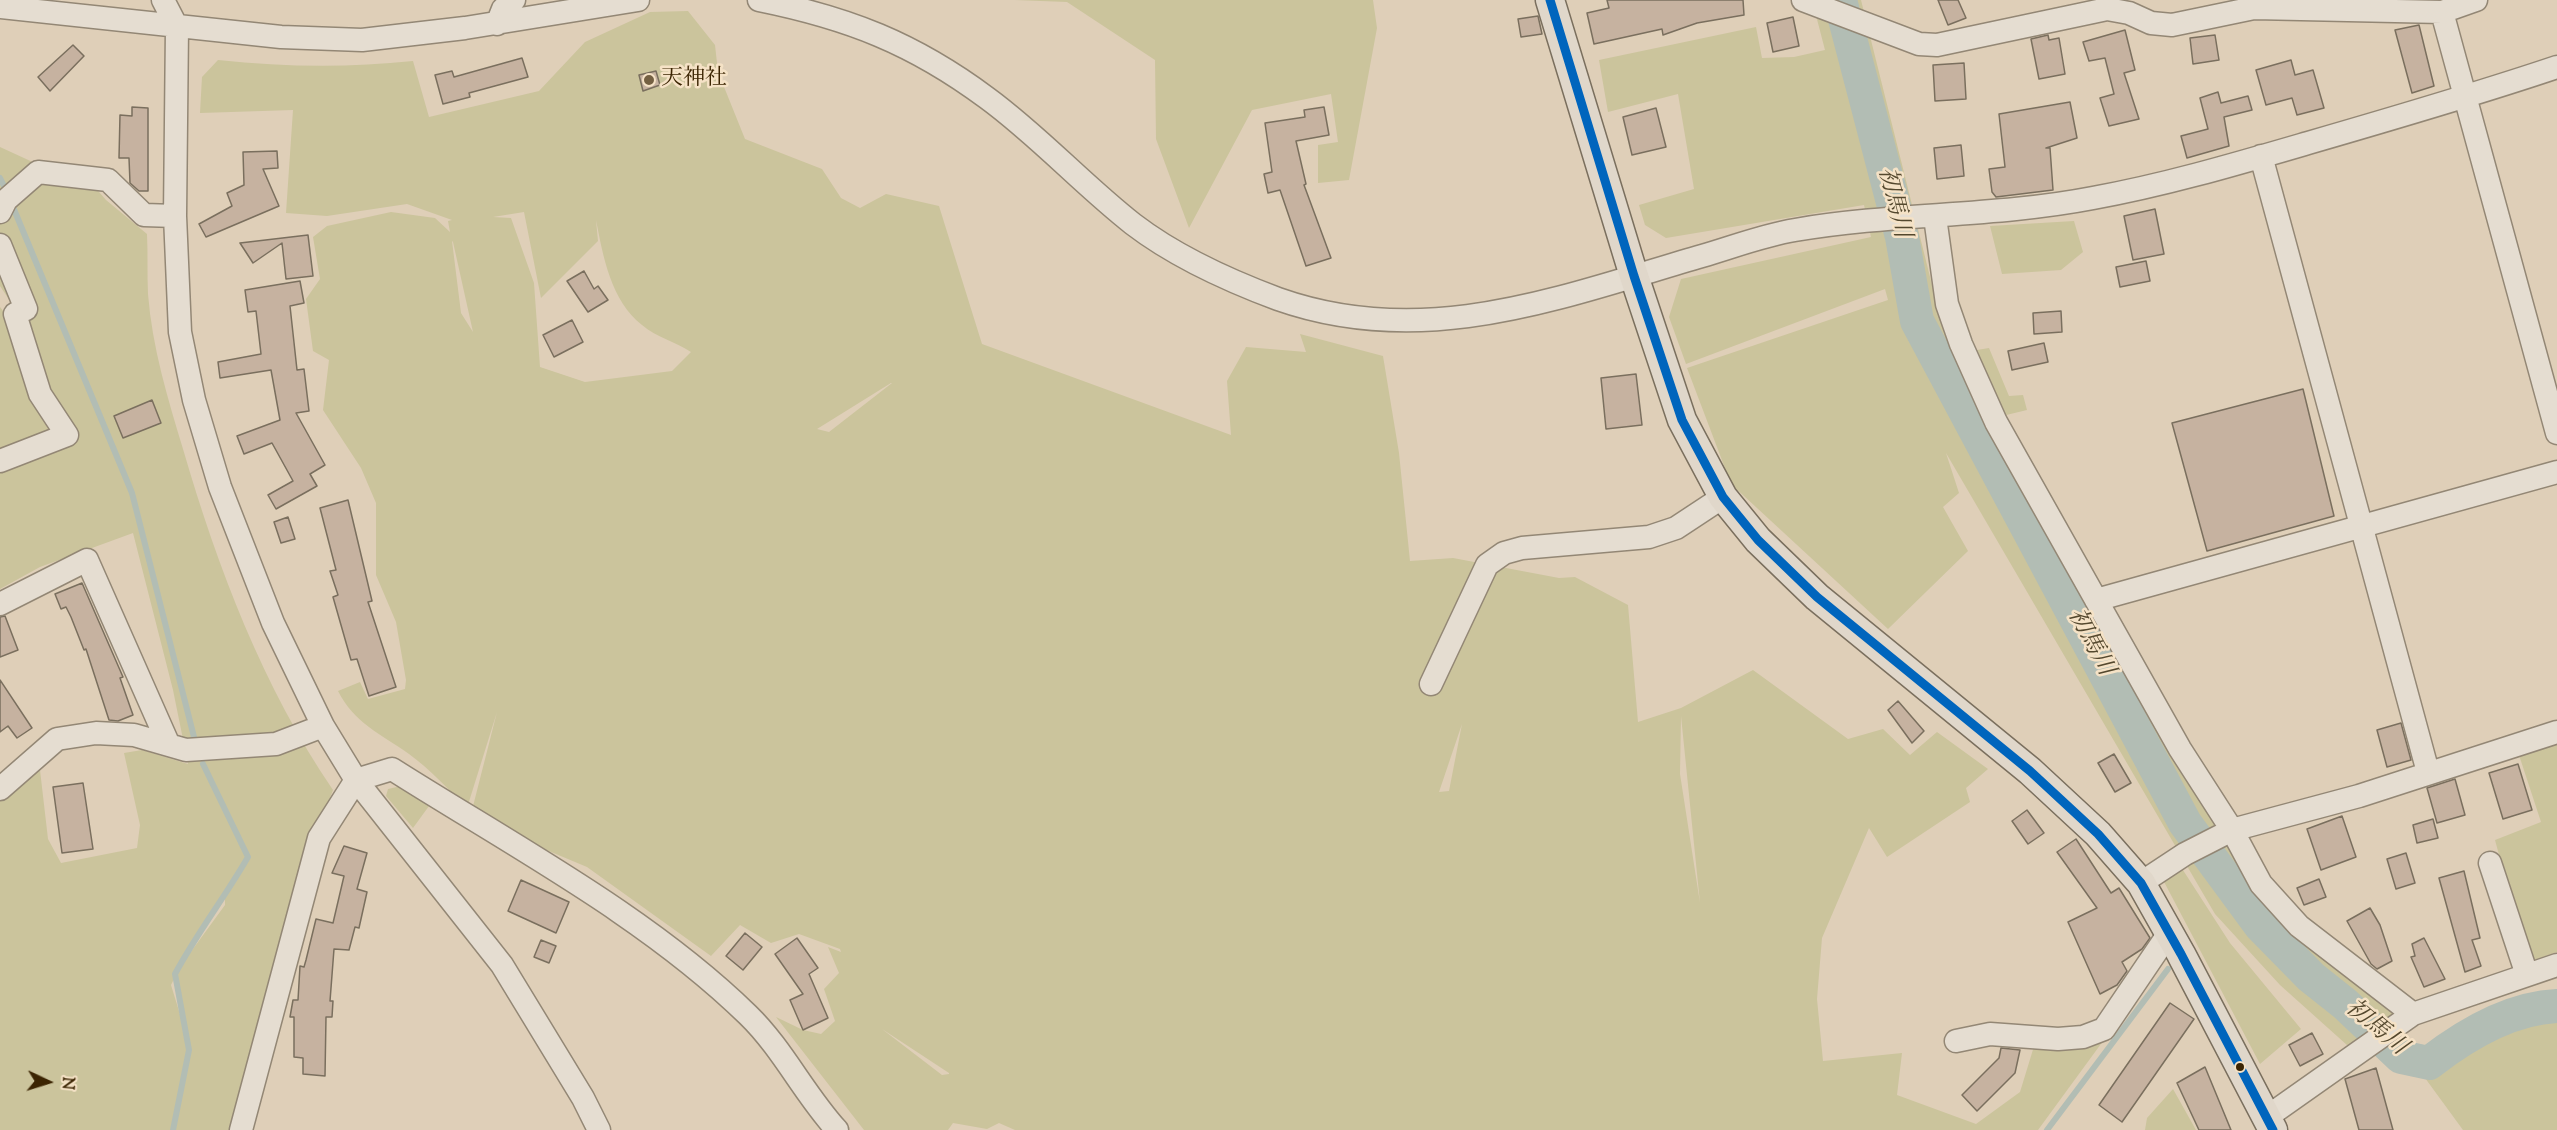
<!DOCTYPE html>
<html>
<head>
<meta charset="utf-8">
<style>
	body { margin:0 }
	#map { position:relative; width:2557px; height:1130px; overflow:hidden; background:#dfcfb8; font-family:"Sorts Mill Goudy",serif }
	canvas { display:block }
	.north { position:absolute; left:18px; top:1052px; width:60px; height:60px; -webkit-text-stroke:4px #f5e2c6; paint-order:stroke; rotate:94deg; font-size:16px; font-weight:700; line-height:24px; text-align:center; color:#3b2402 }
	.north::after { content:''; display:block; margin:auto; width:21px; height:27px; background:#3b2402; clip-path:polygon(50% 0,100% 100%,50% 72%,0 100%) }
</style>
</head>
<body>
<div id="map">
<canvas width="2557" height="1130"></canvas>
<div class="north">N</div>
</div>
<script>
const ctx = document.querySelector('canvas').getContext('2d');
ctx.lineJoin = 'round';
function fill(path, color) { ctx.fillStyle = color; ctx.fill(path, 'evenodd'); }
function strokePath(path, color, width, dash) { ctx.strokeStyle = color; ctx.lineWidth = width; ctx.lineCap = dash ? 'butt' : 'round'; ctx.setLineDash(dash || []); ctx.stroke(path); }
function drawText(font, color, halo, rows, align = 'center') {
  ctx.font = font + ' "Sorts Mill Goudy","Noto Serif JP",serif'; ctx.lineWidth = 5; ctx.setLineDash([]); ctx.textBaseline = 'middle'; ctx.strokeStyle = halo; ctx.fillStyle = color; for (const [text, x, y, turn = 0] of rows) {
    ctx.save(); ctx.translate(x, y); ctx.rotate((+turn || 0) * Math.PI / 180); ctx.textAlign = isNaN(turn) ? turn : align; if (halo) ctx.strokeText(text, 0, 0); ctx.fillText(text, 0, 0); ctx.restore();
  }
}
fill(new Path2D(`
	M1015 0H1373L1377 28 1349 180 1318 183V145L1338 142 1331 94 1252 110 1189 228 1156 139 1155 60 1067 2Z
	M1812 0H1861L1936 301 2256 898 2301 942 2405 1021 2357 1054 2280 985 2215 914 1946 453 1959 493 1943 507 1968 551 1888 629 1731 484 1687 368 1888 300 1885 289 1686 364 1669 317 1681 279 1871 237 1864 205 1666 238 1645 225 1639 205 1694 189 1678 94 1608 112 1599 60 1756 27 1762 58 1794 57 1825 50Z
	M688 11 715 45 718 72 745 139 822 169 841 198 860 208 886 194 939 206 982 344 1231 435 1227 381 1246 347 1306 352 1300 334 1383 356 1399 453 1410 561 1453 558 1559 578 1575 577 1628 605 1638 722 1681 708 1753 670 1848 739 1883 729 1910 755 1937 732 1988 769 1966 788 1970 802 1887 857 1869 828 1822 938 1817 999 1823 1061 1902 1053 1897 1095 1976 1124 2020 1092 2035 1043 2106 1037 2038 1130H1015L999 1123 987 1129 953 1123 948 1130H864L776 1017 803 1030 821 1034 835 1021 824 989 839 973 828 947 841 952 840 949 799 934 771 943 740 925 711 956 587 867 470 818 497 712 467 808C449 790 430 769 409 754 381 734 354 723 338 691L360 682 368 699 405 689 406 680 396 622 376 575V503L361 468 323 410 329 360 313 351 306 299 320 279 313 237 327 226 391 212 435 218 450 232 448 221 452 220 407 204 327 216 286 213 293 110 200 113 202 77 218 60C284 67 347 68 413 61L429 117 539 91 585 42 650 12ZM524 212 541 298 598 241 596 220C603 256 611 301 642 325 656 337 676 342 691 352L672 371 585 382 540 367 534 283 511 218 493 217ZM452 241 453 242 473 332 461 313ZM892 383 829 432 817 429 891 383ZM1681 716 1700 903 1680 774ZM1462 724 1449 791 1439 792ZM882 1029 949 1073V1074L942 1075Z
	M0 147 37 164 86 177 106 200 147 234C148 254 147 274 148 294 152 347 168 399 183 449 218 569 263 687 333 790L318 829 231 1130H0V796L40 770 48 839 61 863 137 848 140 825 124 753 142 750 188 764 173 690 133 533 40 567 0 589V307L4 312 14 307 0 286ZM225 895V905L182 964 191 944ZM175 977 184 1023 183 1024 171 985Z
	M2074 221 2083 252 2061 270 2002 274 1990 226Z
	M1989 348 2009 396 2023 395 2027 410 1998 417 1971 351Z
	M2557 741V952L2528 962 2495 840 2541 822 2518 752Z
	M401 786 429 806 413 828 386 796 388 789Z
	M2181 867 2230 943 2301 1029 2260 1064 2162 878Z
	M2557 997V1130H2463L2417 1067 2498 1014Z
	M2173 1089 2196 1130H2145L2147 1118Z`), '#cbc49c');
strokePath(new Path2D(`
	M0 178 4 186
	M13 207 132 493 194 737
	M173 1130 189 1050 175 974C197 933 225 897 248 857L203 764
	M2047 1130 2168 969`), '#b2bdb4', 6);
strokePath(new Path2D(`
	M1840 0 1902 237 1917 321 2185 823 2260 925 2311 977 2345 1004 2401 1057 2429 1063C2465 1035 2511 1008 2557 1006`), '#b2bdb4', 34);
const building = new Path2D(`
	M1607 0H1743L1744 15 1697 23 1663 35 1662 29 1594 44 1587 13 1609 8Z
	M1938 0H1958L1966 18 1948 25Z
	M1538 16 1542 34 1521 37 1518 19Z
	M1793 17 1799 46 1773 52 1767 23Z
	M2419 25 2434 86 2412 93 2395 30Z
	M2125 30 2135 70 2124 73 2139 119 2109 126 2100 98 2114 94 2105 58 2089 61 2083 42Z
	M2048 35 2049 40 2059 38 2065 74 2039 79 2031 39Z
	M2215 35 2219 60 2193 64 2190 38Z
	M73 45 84 56 50 91 38 77Z
	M522 58 528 77 469 93 470 97 443 104 435 75 452 71 454 77Z
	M2291 60 2295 75 2313 70 2324 108 2297 115 2292 98 2266 105 2256 70Z
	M1964 63 1966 99 1935 101 1933 65Z
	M656 71 660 85 643 91 639 75Z
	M2218 92 2221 103 2248 96 2252 110 2224 117 2229 146 2187 158 2181 136 2208 129 2200 98Z
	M2070 102 2077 138 2046 148H2050L2053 190 1996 197 1992 192 1989 169 2005 167 1999 114Z
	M132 107 148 108V191H139L130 183 129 158H119L120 115 132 116Z
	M1324 107 1329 135 1296 141 1306 184 1304 185 1331 258 1306 266 1280 190 1268 193 1264 174 1272 172 1265 123 1305 117 1304 110Z
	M1656 108 1666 147 1632 155 1623 117Z
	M1961 145 1964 176 1937 179 1934 148Z
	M277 151 278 168 263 169 279 206 206 237 199 224 232 206 227 193 244 185 243 152Z
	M2155 209 2164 254 2133 260 2124 216Z
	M308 235 313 276 286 279 282 243 253 263 240 243Z
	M2146 261 2150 281 2120 287 2116 267Z
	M584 271 594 289 598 286 608 300 588 312 567 281Z
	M300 281 304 303 290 306 297 370 304 369 309 411 296 413 325 465 310 474 317 486 276 509 268 495 293 481 272 443 244 454 237 436 280 420 271 370 220 378 218 362 261 354 256 311 248 312 245 290Z
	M2061 311 2062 332 2034 334 2033 313Z
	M572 320 583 342 554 357 543 335Z
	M2044 343 2048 362 2012 370 2008 351Z
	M1636 374 1642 425 1606 429 1601 378Z
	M2303 389 2334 516 2207 551 2172 423Z
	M152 400 161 423 123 438 114 416Z
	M348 500 372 601 368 602 396 687 369 696 357 659 351 660 333 597 338 595 330 571 336 570 320 508Z
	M288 517 295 539 281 543 274 522Z
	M82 583 123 677 120 678 133 715 118 721 109 720 86 649 84 650 71 617 66 607 61 609 55 594Z
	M5 616 18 650 0 657V617Z
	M0 680 32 728 17 738 8 726 0 732Z
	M1898 701 1924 731 1912 743 1888 710Z
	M2401 723 2411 760 2387 767 2377 730Z
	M2114 754 2131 783 2115 792 2098 763Z
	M2518 764 2532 810 2503 819 2489 773Z
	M2455 779 2465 815 2437 823 2427 788Z
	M83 783 93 849 62 853 53 787Z
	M2027 810 2044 833 2028 844 2012 821Z
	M2342 816 2356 857 2321 870 2307 829Z
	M2433 819 2438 838 2417 843 2413 825Z
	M2076 839 2111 893 2119 888 2150 938 2142 949 2122 962 2127 971 2117 985 2100 994 2068 922 2097 908 2057 852Z
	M344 846 367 853 357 889 367 892 359 928 355 927 349 950 334 949 330 1001H333L332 1017H326L325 1076 303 1074V1058L294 1057V1017H290L293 1000H298L300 966 304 967 306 960 316 919 333 923 344 876 332 873Z
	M2406 853 2415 883 2396 889 2387 859Z
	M2464 871 2480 938 2472 940 2481 966 2465 972 2439 878Z
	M2319 879 2326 897 2304 905 2297 888Z
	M521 880 569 902 556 933 508 911Z
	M2370 908 2380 925 2392 961 2377 969 2371 964 2347 921Z
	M745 933 762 947 743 970 726 956Z
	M797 938 818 968 809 974 828 1018 803 1030 790 1000 803 994 775 954Z
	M2424 938 2445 979 2424 987 2411 957 2415 956 2412 944Z
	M541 940 556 946 549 963 534 957Z
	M2170 1003 2194 1019 2122 1122 2099 1105Z
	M2312 1033 2323 1054 2300 1066 2289 1045Z
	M2001 1048 2020 1050 2015 1073 1977 1111 1962 1095 1999 1058Z
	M2205 1067 2231 1130H2199L2177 1083Z
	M2376 1068 2393 1130H2359L2345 1079Z`);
fill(building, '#c6b2a0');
strokePath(building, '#7a6f5e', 1.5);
const minor = new Path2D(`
	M163 0 177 27 175 216 180 332 194 400 220 487 273 623 323 726 356 780 502 965 583 1098 599 1130
	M759 0C848 18 913 43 987 98 1039 136 1082 184 1133 224 1176 257 1227 280 1278 299 1425 351 1561 297 1702 256 1733 247 1764 235 1795 230 1893 213 1995 217 2093 198 2165 185 2236 164 2308 143 2391 119 2474 95 2557 67
	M1803 0 1919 44 1937 45 2107 9 2129 13 2151 23 2172 25 2254 8 2442 12 2476 0
	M0 7 281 37 362 40 465 28 638 0
	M2442 12 2557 433
	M497 24 503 9 514 0
	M2261 156 2428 772
	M0 212 6 200 38 172 108 180 144 215 175 216
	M1935 217 1947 304 1961 344 1996 422 2180 749 2232 830 2261 884 2299 926 2413 1014
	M0 245 26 309 15 314 40 394 67 435 0 461
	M2096 600 2557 472
	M0 604 87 560 168 743
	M1431 684 1487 565 1504 553 1522 548 1649 537 1676 528 1723 497
	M0 789 57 739 96 733 134 735 186 750 276 744 323 726
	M2490 863 2527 975
	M2141 883 2185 854 2232 830 2359 796 2557 732
	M1956 1041 1990 1034 2058 1039 2083 1037 2104 1029 2169 933
	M2267 1117 2413 1014 2557 965
	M241 1130 319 838 356 780 392 769C510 844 648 917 748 1015 783 1049 804 1094 837 1130`);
const major = new Path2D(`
	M1550 0 1634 276 1682 420 1723 497 1758 540 1817 597 2030 771 2098 834 2141 883 2181 954 2273 1130`);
strokePath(minor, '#938775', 25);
strokePath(major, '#7a6f5e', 31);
strokePath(minor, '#e5ddd1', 22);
strokePath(major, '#e0d7ca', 28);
strokePath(new Path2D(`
	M1550 0 1634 276 1682 420 1723 497 1758 540 1817 597 2030 771 2098 834 2141 883 2181 954 2273 1130`), '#0065bd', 9);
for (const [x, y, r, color] of [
	[649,80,6,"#746042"],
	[2240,1067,5,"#3b2402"]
]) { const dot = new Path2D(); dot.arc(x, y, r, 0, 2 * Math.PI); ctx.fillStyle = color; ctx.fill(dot); strokePath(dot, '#f5e2c6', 2); }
drawText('22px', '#3b2402', '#f5e2c6', [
	["天神社",661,80]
], 'left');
drawText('italic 24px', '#54482e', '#f5e2c6', [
	["初馬川",1892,203,76],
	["初馬川",2089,643,62],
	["初馬川",2375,1029,40]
]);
</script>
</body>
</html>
